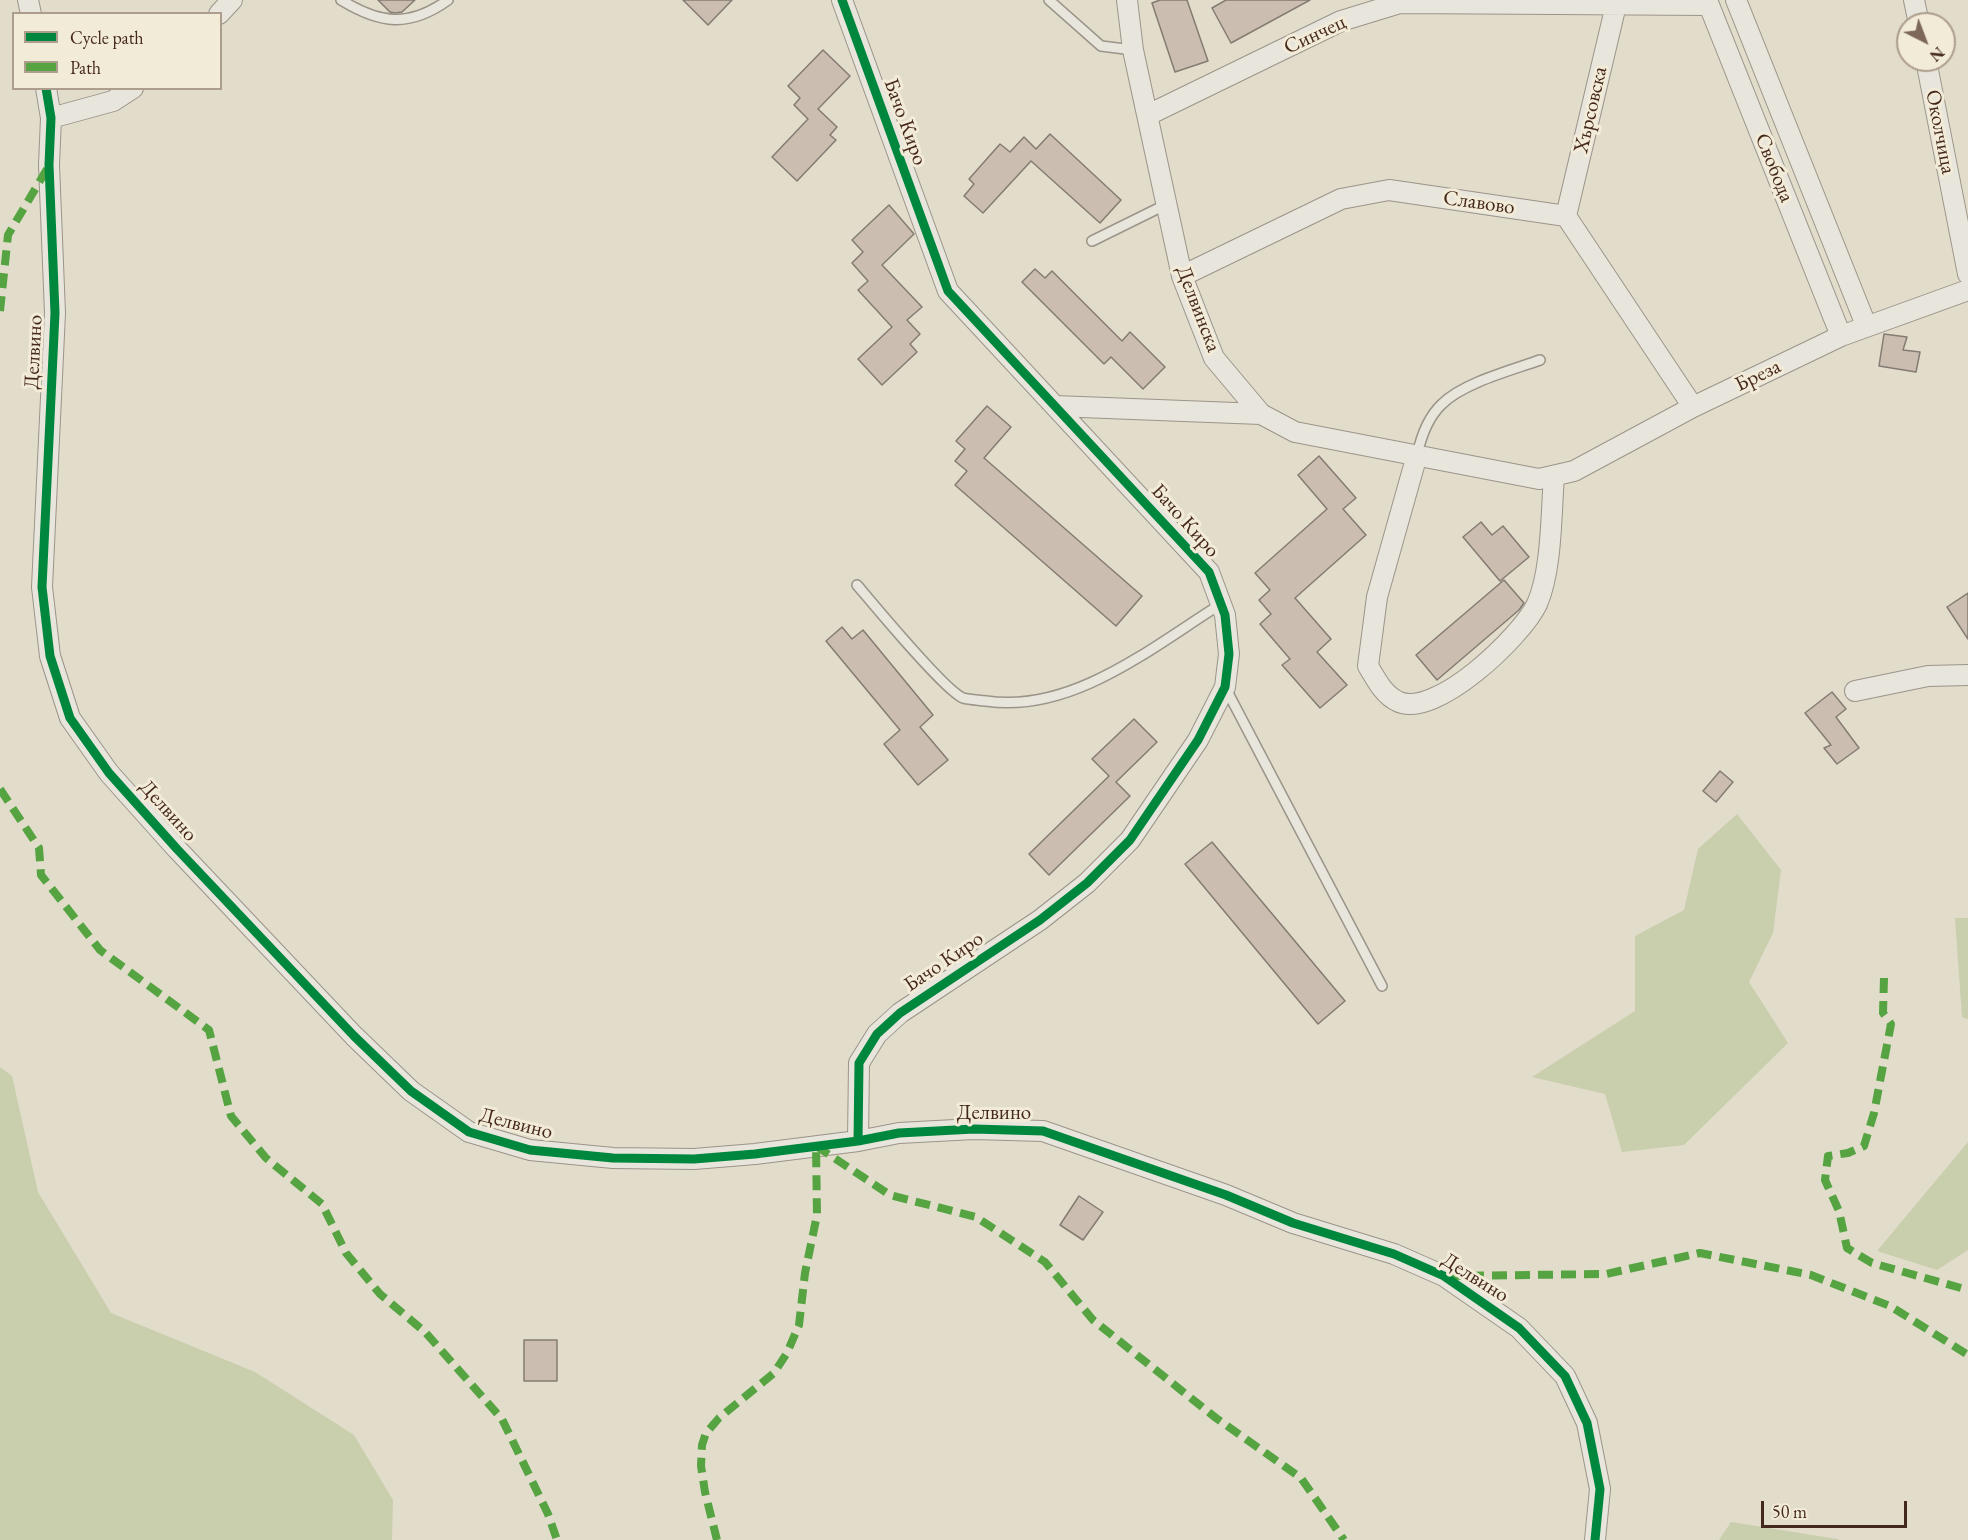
<!DOCTYPE html>
<html>
<head>
<meta charset="utf-8">
<style>
	body { margin:0 }
	#map { position:relative; width:1968px; height:1540px; overflow:hidden; background:#e2dccb; font-family:"EB Garamond",serif }
	canvas { display:block }
	.legend { position:absolute; left:12px; top:12px; width:210px; height:78px; box-sizing:border-box; background:#f2ebd7; border:2px solid #ad9d8c; margin:0; padding:8px 10px; list-style:none; font-size:18px; color:#45281c }
	.legend li { display:flex; align-items:center; gap:12px; height:30px }
	.legend b { width:30px; border:2px solid #ad9d8c }
	.north { position:absolute; left:1896px; top:12px; width:60px; height:60px; box-sizing:border-box; background:#f2ebd7; border:2px solid #ad9d8c; border-radius:50%; rotate:138deg; font-size:16px; font-weight:700; line-height:24px; text-align:center; color:#45281c }
	.north::after { content:''; display:block; margin:auto; width:21px; height:27px; background:#7c6759; clip-path:polygon(50% 0,100% 100%,50% 72%,0 100%) }
	.scale { position:absolute; left:1761px; top:1501px; width:146px; height:27px; box-sizing:border-box; border:3px solid #45281c; border-top:0; padding-left:8px; font-size:18px; line-height:21px; white-space:nowrap; color:#45281c; -webkit-text-stroke:4px #f2ebd7; paint-order:stroke }
</style>
</head>
<body>
<div id="map">
<canvas width="1968" height="1540"></canvas>
<ul class="legend">
<li><b style="height:8px;background:#00873e"></b>Cycle path</li>
<li><b style="height:8px;background:#55a341"></b>Path</li>
</ul>
<div class="north">N</div>
<div class="scale">50 m</div>
</div>
<script>
const ctx = document.querySelector('canvas').getContext('2d');
ctx.lineJoin = 'round';
function fill(path, color) { ctx.fillStyle = color; ctx.fill(path, 'evenodd'); }
function strokePath(path, color, width, dash) { ctx.strokeStyle = color; ctx.lineWidth = width; ctx.lineCap = dash ? 'butt' : 'round'; ctx.setLineDash(dash || []); ctx.stroke(path); }
function drawText(font, color, halo, rows, align = 'center') {
  ctx.font = font + ' "EB Garamond",serif'; ctx.lineWidth = 6; ctx.setLineDash([]); ctx.textBaseline = 'middle'; ctx.strokeStyle = halo; ctx.fillStyle = color; for (const [text, x, y, turn = 0] of rows) {
    ctx.save(); ctx.translate(x, y); ctx.rotate((+turn || 0) * Math.PI / 180); ctx.textAlign = isNaN(turn) ? turn : align; if (halo) ctx.strokeText(text, 0, 0); ctx.fillText(text, 0, 0); ctx.restore();
  }
}
fill(new Path2D(`
	M1737 814 1781 870 1773 933 1749 982 1788 1043 1684 1145 1622 1152 1605 1094 1532 1077 1635 1011V936L1684 910 1698 849Z
	M1955 918H1968V1019L1962 1017Z
	M0 1067 12 1076 38 1192 111 1313 255 1372 354 1435 393 1500 392 1540H0Z
	M1968 1142V1250L1937 1270 1877 1251Z
	M1731 1522 1837 1539 1839 1540H1719Z`), '#c9cead');
const building = new Path2D(`
	M378 0H415L402 12 395 13 390 12Z
	M683 0H732L708 25Z
	M1160 0H1187L1208 61 1175 72 1152 3Z
	M1226 0H1310L1231 43 1212 8Z
	M823 50 850 76 818 109 837 127 830 135 836 140 797 181 772 157 808 119 794 105 800 98 788 86Z
	M1050 134 1121 200 1100 223 1031 161 983 213 964 196 974 184 969 179 1000 144 1010 152 1024 137 1036 149Z
	M889 205 914 234 882 265 922 307 907 320 920 334 910 344 917 352 882 385 858 359 892 327 858 290 868 281 852 263 863 252 852 240Z
	M1035 269 1045 278 1052 271 1122 341 1130 332 1165 367 1143 389 1111 357 1104 364 1022 282Z
	M1884 334 1907 337 1903 350 1920 352 1916 372 1879 366Z
	M987 406 1011 427 984 458 1142 596 1116 626 955 485 967 471 955 461 965 449 956 441Z
	M1319 456 1356 498 1343 509 1366 535 1295 598 1331 639 1317 652 1347 685 1320 708 1282 665 1290 659 1260 624 1271 614 1259 600 1270 590 1255 573 1327 509 1298 475Z
	M1481 522 1492 535 1503 526 1529 557 1500 581 1463 537Z
	M1504 580 1524 603 1519 610 1437 680 1416 655Z
	M1968 593V639L1947 607Z
	M842 627 852 639 863 630 933 715 920 727 948 760 918 785 884 744 900 730 826 641Z
	M1832 692 1846 709 1836 717 1859 748 1837 764 1824 748 1831 745 1805 713Z
	M1134 719 1157 742 1116 782 1130 796 1049 875 1029 854 1109 776 1092 759Z
	M1720 771 1733 782 1716 802 1703 791Z
	M1212 842 1345 1001 1318 1024 1185 864Z
	M1079 1196 1103 1212 1083 1240 1060 1225Z
	M524 1340H557V1381H524Z`);
fill(building, '#ccbdb1');
strokePath(building, '#847c72', 1.5);
const service = new Path2D(`
	M341 0C380 24 409 28 448 0
	M1049 0 1101 46 1133 50
	M1092 241 1167 204
	M1417 455C1421 437 1428 417 1442 404 1463 383 1512 370 1540 360
	M857 585C874 605 945 691 963 698 970 700 979 700 986 701 1072 714 1152 647 1221 604
	M1226 689 1382 986`);
const minor = new Path2D(`
	M28 0 31 14
	M842 0 948 291 1209 572 1225 615 1229 654 1225 687 1198 740 1130 840 1087 883 1040 920 900 1013 877 1034 859 1063 858 1141
	M1127 0 1133 50 1182 276 1214 358 1261 414 1295 432 1539 479 1574 471 1693 407 1841 336 1968 290
	M1707 0 1841 336
	M1736 0 1866 325
	M1914 0 1919 24
	M219 14 232 0
	M1926 60 1968 274
	M46 88 51 118 49 165 55 313 42 587 50 656 70 718 109 773 177 849 354 1036 411 1091 469 1132 530 1150 613 1158 694 1159 755 1154 858 1141 899 1133 974 1129 1043 1131 1226 1195 1293 1223 1394 1254 1444 1276 1519 1328 1565 1376 1587 1423 1600 1489 1595 1540
	M1148 115 1341 21 1400 3 1709 5
	M51 118 113 101 133 88
	M1566 216 1616 5
	M1182 276 1341 199 1389 190 1566 216 1693 407
	M1055 406 1261 414
	M1417 455 1377 597 1368 666C1376 679 1383 694 1397 701 1434 721 1522 636 1537 604 1552 570 1551 514 1554 476
	M1855 691 1928 676 1968 675`);
strokePath(service, '#9b9489', 12);
strokePath(minor, '#9b9489', 22);
strokePath(service, '#e8e5dd', 9);
strokePath(minor, '#e8e5dd', 20);
strokePath(new Path2D(`
	M0 311 8 235 47 169
	M0 789 39 848 41 875 100 950 209 1030 231 1116 266 1158 322 1204 346 1253 380 1294 425 1332 502 1419 548 1514 557 1540
	M1884 978 1883 1013 1891 1024 1874 1113 1864 1146 1848 1153 1828 1156 1825 1180 1839 1211 1847 1248 1872 1263 1968 1290
	M816 1146 890 1195 976 1217 1045 1262 1093 1320 1216 1418 1301 1478 1344 1540
	M1446 1276 1606 1274 1700 1253 1811 1275 1890 1306 1968 1355
	M717 1540 705 1492 701 1466 702 1445 706 1433 719 1418 774 1373 787 1353 799 1325 805 1273 817 1215 816 1146`), '#55a341', 8, [15, 8]);
strokePath(new Path2D(`
	M842 0 948 291 1209 572 1225 615 1229 654 1225 687 1198 740 1130 840 1087 883 1040 920 900 1013 877 1034 859 1063 858 1141
	M46 88 51 118 49 165 55 313 42 587 50 656 70 718 109 773 177 849 354 1036 411 1091 469 1132 530 1150 613 1158 694 1159 755 1154 858 1141 899 1133 974 1129 1043 1131 1226 1195 1293 1223 1394 1254 1444 1276 1519 1328 1565 1376 1587 1423 1600 1489 1595 1540`), '#00873e', 9);
drawText('21px', '#45281c', '#f2ebd7', [
	["Синчец",1315,35,-25],
	["Хърсовска",1591,110,-77],
	["Бачо Киро",905,122,70],
	["Околчица",1940,132,79],
	["Свобода",1774,168,68],
	["Славово",1479,203,8],
	["Делвинска",1198,309,69],
	["Делвино",34,352,-87],
	["Бреза",1758,376,-26],
	["Бачо Киро",1185,521,48],
	["Делвино",168,811,48],
	["Бачо Киро",944,962,-34],
	["Делвино",994,1113],
	["Делвино",516,1124,14],
	["Делвино",1475,1278,32]
]);
</script>
</body>
</html>
